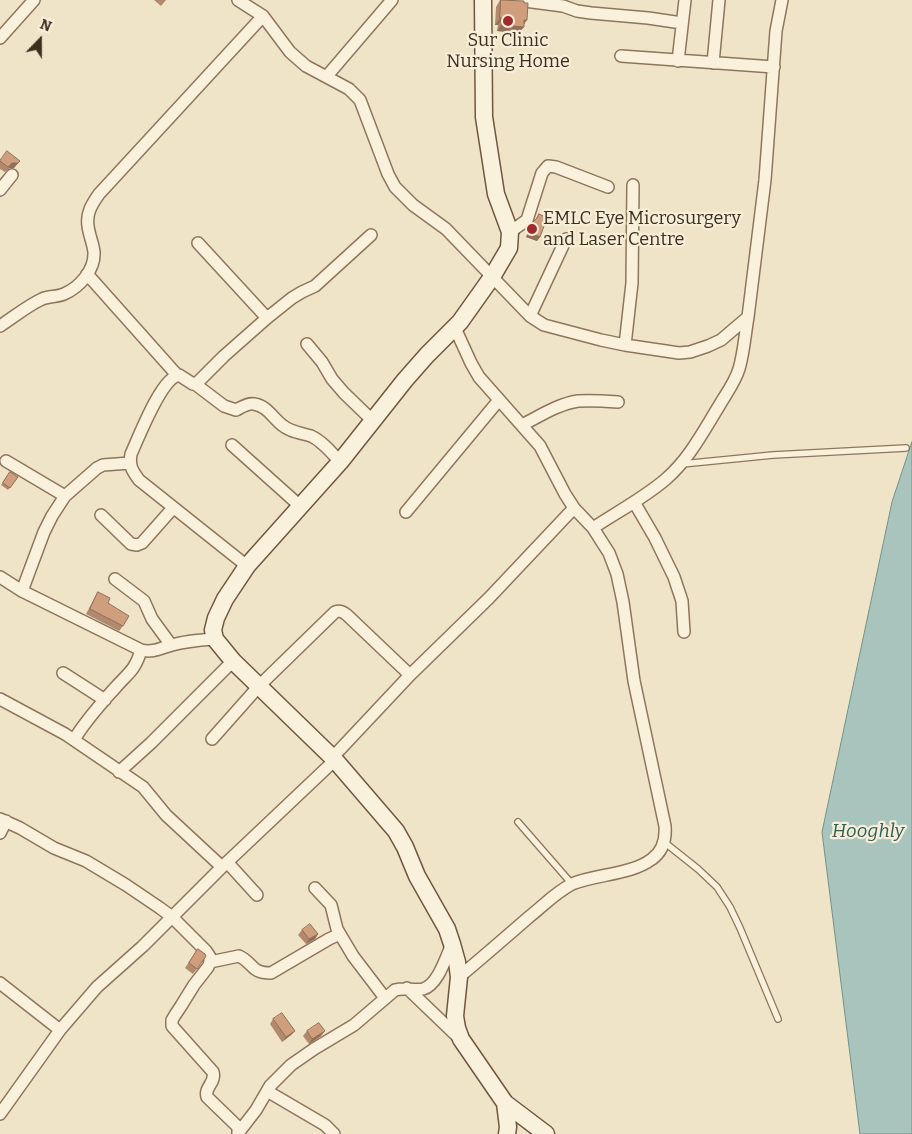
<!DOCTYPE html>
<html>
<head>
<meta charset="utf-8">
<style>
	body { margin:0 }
	#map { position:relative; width:912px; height:1134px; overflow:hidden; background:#f0e4c8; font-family:Bitter,serif }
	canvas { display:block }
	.north { position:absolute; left:15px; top:15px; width:50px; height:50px; -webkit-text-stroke:4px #f7eed8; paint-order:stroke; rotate:22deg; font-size:14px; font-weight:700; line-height:20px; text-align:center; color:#3d2e20 }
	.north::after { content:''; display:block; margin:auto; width:18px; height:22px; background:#3d2e20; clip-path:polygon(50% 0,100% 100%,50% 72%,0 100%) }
</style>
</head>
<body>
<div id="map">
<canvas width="912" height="1134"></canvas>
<div class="north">N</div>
</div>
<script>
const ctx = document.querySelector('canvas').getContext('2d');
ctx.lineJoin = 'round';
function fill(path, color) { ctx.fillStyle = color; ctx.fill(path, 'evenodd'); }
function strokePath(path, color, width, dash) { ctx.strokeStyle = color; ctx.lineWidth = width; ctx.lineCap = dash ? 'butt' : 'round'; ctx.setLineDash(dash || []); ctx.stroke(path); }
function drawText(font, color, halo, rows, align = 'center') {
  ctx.font = font + ' Bitter,serif'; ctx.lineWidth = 4.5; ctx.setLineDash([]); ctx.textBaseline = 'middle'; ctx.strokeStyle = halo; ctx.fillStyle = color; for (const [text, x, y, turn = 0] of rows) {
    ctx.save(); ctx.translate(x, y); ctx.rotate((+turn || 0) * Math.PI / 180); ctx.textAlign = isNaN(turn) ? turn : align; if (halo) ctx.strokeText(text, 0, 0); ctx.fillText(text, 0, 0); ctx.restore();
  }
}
const water = new Path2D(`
	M912 442V1134H860L822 832 892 502Z`);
fill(water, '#a9c4bc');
strokePath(water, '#6f938a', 1);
const lane = new Path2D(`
	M682 464 773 455 906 448
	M518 822 572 884
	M664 842 698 869 717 887 730 907 740 928 778 1019`);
const street = new Path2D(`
	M238 0 263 16 290 52 306 66 349 89 360 100 388 174 395 187 413 205 446 229 530 316 544 325 601 340 625 345 679 353 690 352 708 346 721 340 748 317 765 180 776 31 782 0
	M517 0 563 6 577 11 591 13 648 18 682 23
	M0 38 34 0
	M621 56 774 67
	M678 61 685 0
	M713 63 719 0
	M327 76 392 0
	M0 190 12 175
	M510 232 527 220 542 173 548 166 556 167 608 187
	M198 243 267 318
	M87 274 177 375
	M530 316 566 239
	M0 326C14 317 27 306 42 299 49 296 57 297 64 294 80 287 95 270 94 252 93 243 89 235 88 226 86 213 92 204 99 194L263 16
	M455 328 471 363 479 377 540 446 565 494 574 508 593 528 609 553 617 574 623 602 634 681 665 826C666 839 663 851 652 859 631 875 596 874 572 884 556 892 543 906 529 917 506 937 483 957 459 977
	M307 344 322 362 332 379 344 393 373 421
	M625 345 632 283 633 185
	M195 384 224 406 236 410C242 407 248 403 254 404 267 406 272 417 282 425 290 432 301 433 311 436 322 441 332 453 340 462
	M522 425C540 416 558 404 578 401 591 400 605 401 618 402
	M232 445 300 506
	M6 461 65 496
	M634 502 655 538 674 577 682 601 684 632
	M406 512 499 400
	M101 515 131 544 137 545 142 543 173 508
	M593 528C617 512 644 498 666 479 689 459 703 432 719 406 726 394 735 382 739 369 744 352 745 334 748 317
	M247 566 139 480C132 470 129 466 131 454 139 437 161 378 179 375L193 384 198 382 224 356 267 318 292 298 302 292 315 286 371 235
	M0 577 22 591 141 650C153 653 161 648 172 645 186 641 201 640 215 639
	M115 579 144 601 152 619 171 645
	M22 591 44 532 52 516 65 496 97 468 103 465 130 463
	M63 673 105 700
	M0 699 65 734 143 787 166 815 222 867
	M212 739 259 686 335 612C340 610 343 612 347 615L410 675
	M74 740C85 721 100 705 115 688 128 673 135 671 141 650
	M332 758 410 675 489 598 574 508
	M119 772 151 743 233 661
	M0 819 20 828 54 848 86 861 126 885 160 908 172 917 206 951 210 957V962L208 967 194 985 181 1006 175 1015 172 1020V1026L213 1072C216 1083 204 1087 207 1097L238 1127V1134
	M0 833 6 821
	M227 862 257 895
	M315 888 331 905 337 929 353 956 385 998
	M210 962 239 956C254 963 250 973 271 973L329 939 340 934
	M0 983 60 1030
	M407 988 458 1037
	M267 1091 325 1125 334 1134
	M0 1114 60 1030 97 987 143 946 222 867 335 760
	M239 1132 256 1110 270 1086 291 1065 314 1049 354 1025 395 990C405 987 414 991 423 989 438 985 446 957 452 944`);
const secondary = new Path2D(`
	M483 0 484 117 496 194 510 232 509 248 492 277 460 322 427 355 405 380 340 462 247 566 225 599 216 618 213 630 215 639 233 661 335 760 396 831 405 847 417 876 447 929 452 944 457 962 459 977 455 1016 457 1028 461 1039 505 1103 508 1127 507 1134
	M505 1103 546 1134`);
strokePath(lane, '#8d765c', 8);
strokePath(street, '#8d765c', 14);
strokePath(secondary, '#6f573f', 19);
strokePath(lane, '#faf1dc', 5.5);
strokePath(street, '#faf1dc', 11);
strokePath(secondary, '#faf1dc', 16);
fill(new Path2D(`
	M154 0H166L161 6Z
	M500 0 524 25 518 34H508V32L497 31 498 25H495L496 7Z
	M0 160 20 161 14 168H9L5 172 0 169Z
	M539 214 540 237 537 241 526 237 530 227Z
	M10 472 18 477 8 490 1 485Z
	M98 592 108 603 123 626 119 631 86 614 95 597Z
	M302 930 318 934 315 939 306 944 298 935Z
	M198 949 206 956 193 974 185 968Z
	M273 1019 295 1031 291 1035 282 1042 270 1024Z
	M307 1031 321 1036 309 1044 303 1036Z`), '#b2896c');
fill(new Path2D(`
	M500 18H503L498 25H495Z
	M524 20H527L522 27H524L518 34H508L513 26Z
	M502 23 513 24 508 32 497 31Z
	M12 163H18L14 168H9L5 172Z
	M529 232 540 237 537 241 526 237Z
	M318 934 315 939 306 944 309 939Z
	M295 1031 291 1035 282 1042 286 1037Z
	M325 1031 321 1036 309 1044 312 1039Z`), '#916f58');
const building = new Path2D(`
	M501 0 524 1V3H528L527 20H524V27L513 26V24L502 23 503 18H500Z
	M7 151 20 161 18 163H12L8 167 0 161Z
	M539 214 547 218 540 237 529 232 533 222 537 218Z
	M10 472 18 477 10 488 3 483Z
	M98 592 110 598 108 603 129 616 123 626 90 609Z
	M310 924 318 934 309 939 302 930Z
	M198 949 205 954 206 956 197 969 189 963Z
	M282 1013 295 1031 286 1037 273 1019Z
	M319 1023 325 1031 312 1039 307 1031Z`);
fill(building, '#cf9f7d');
strokePath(building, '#916f58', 1);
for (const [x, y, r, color] of [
	[508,21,6,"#9e2a2b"],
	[532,229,6,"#9e2a2b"]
]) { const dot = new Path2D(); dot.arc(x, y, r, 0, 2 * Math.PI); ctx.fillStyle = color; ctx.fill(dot); strokePath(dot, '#f7eed8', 2); }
drawText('18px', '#3d2e20', '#f7eed8', [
	["Sur Clinic",508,41],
	["Nursing Home",508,62],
	["EMLC Eye Microsurgery",543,219,"left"],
	["and Laser Centre",543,240,"left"]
]);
drawText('italic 19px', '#2f5d5a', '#f7eed8', [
	["Hooghly",868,832]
]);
</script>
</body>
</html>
